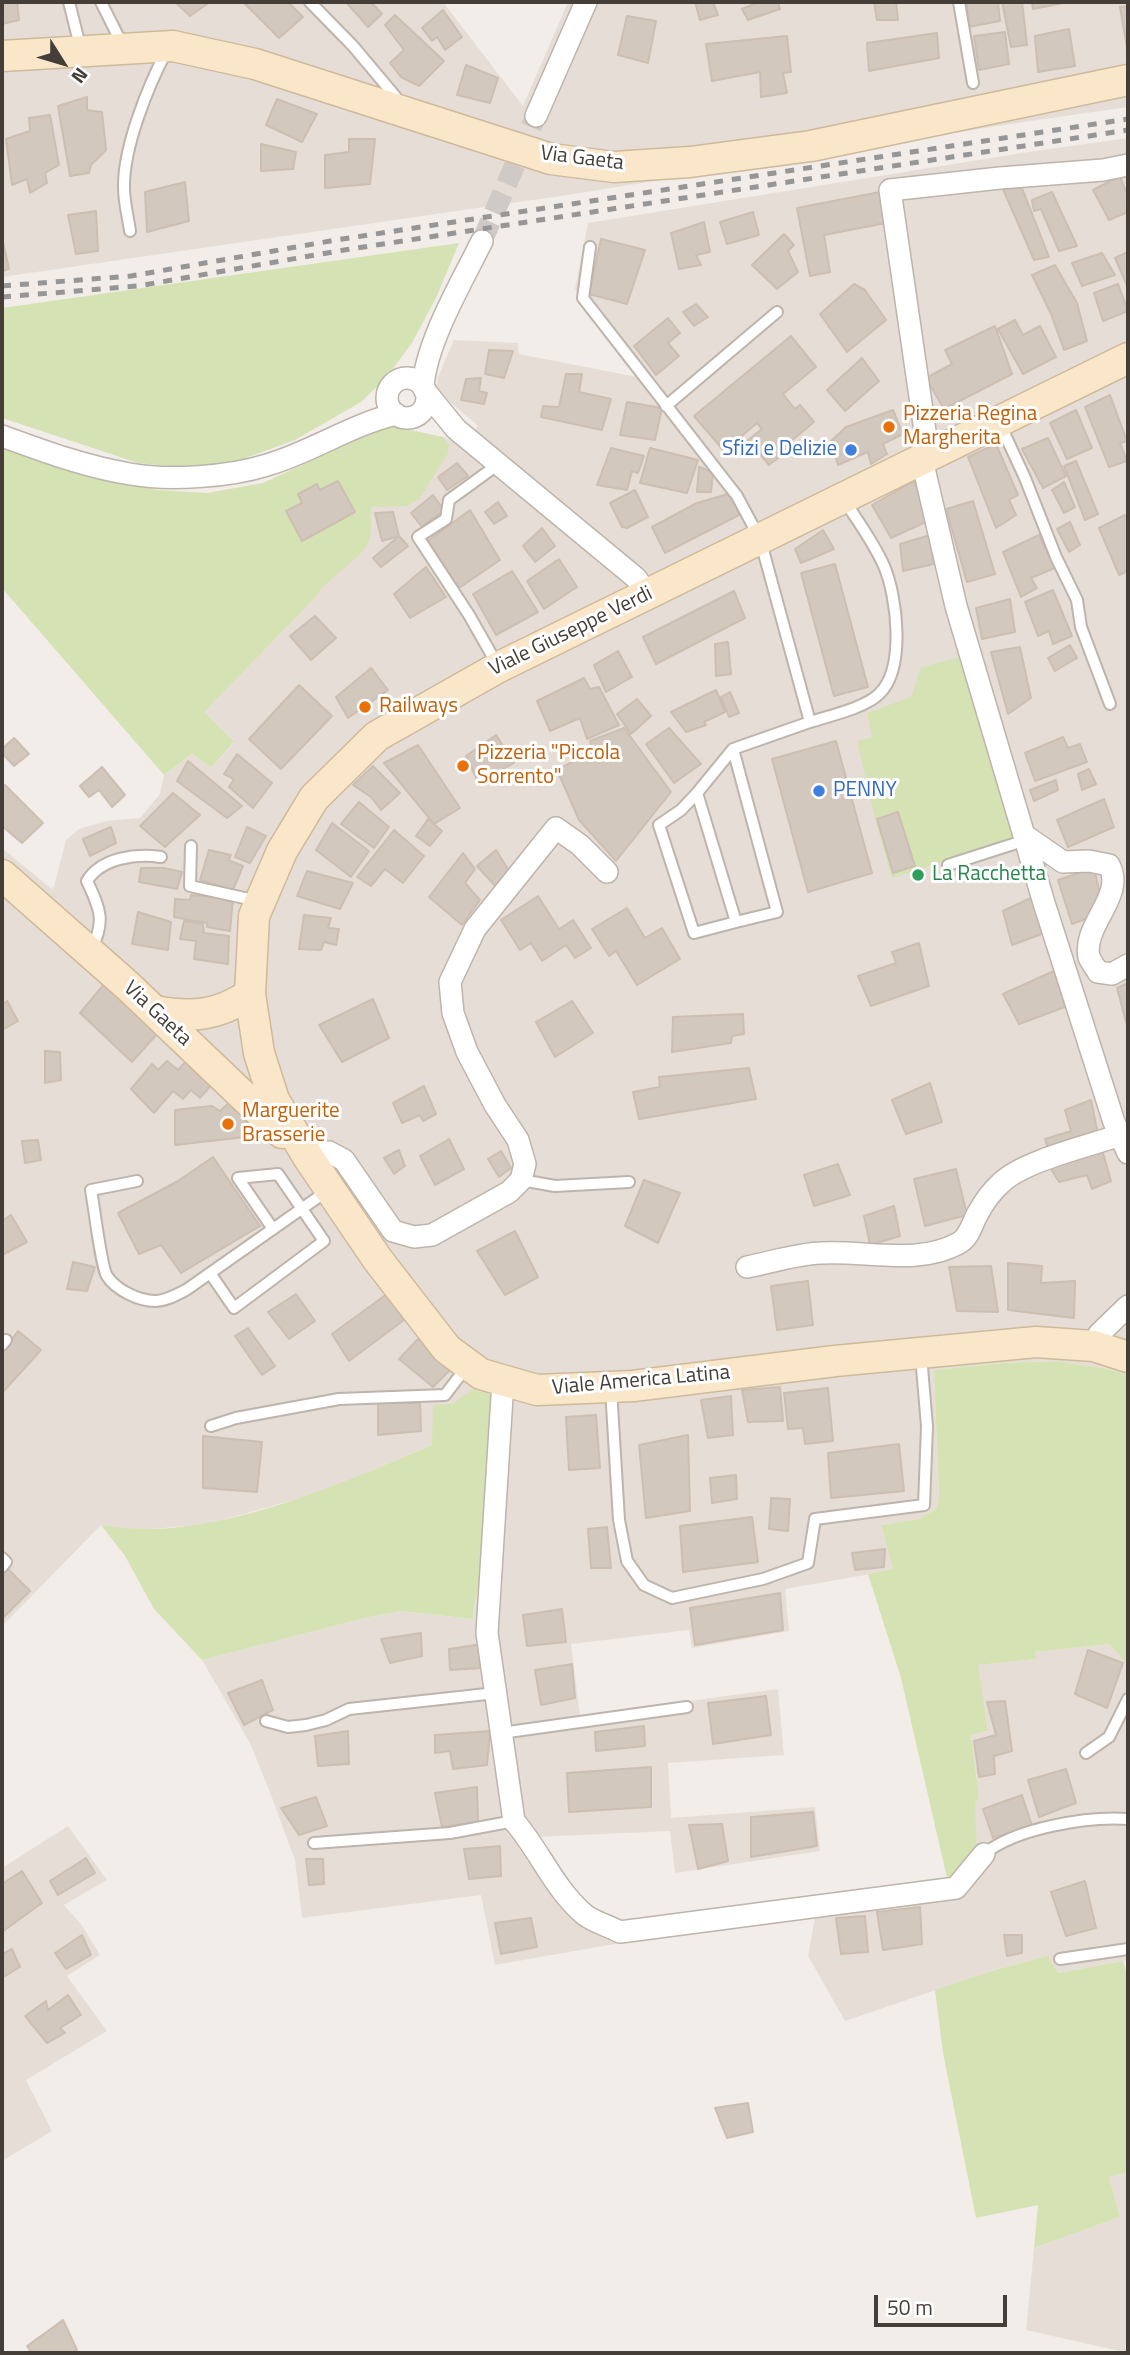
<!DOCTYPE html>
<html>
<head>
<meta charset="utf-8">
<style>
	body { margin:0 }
	#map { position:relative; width:1130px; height:2355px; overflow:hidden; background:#f2ede8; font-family:"Titillium Web",sans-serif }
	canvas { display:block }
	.frame { position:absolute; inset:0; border:4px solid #453d37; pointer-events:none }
	.north { position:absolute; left:28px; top:28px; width:70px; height:70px; -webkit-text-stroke:5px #fff; paint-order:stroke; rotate:127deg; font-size:19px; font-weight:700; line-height:28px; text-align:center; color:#453d37 }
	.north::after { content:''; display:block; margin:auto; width:24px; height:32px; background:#453d37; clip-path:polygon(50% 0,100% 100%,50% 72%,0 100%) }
	.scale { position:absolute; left:874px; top:2295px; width:133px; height:32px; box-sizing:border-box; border:4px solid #453d37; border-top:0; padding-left:9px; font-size:21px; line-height:24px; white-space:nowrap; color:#453d37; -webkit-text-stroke:5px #fff; paint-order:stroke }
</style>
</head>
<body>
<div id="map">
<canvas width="1130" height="2355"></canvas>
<div class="frame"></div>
<div class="north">N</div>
<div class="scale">50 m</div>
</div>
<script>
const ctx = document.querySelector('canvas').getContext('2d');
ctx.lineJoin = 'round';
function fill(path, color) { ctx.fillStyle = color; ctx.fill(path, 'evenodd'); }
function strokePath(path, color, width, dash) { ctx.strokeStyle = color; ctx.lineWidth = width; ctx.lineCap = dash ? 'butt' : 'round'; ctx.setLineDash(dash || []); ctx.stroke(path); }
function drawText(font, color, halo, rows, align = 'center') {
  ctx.font = font + ' "Titillium Web",sans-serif'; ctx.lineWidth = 6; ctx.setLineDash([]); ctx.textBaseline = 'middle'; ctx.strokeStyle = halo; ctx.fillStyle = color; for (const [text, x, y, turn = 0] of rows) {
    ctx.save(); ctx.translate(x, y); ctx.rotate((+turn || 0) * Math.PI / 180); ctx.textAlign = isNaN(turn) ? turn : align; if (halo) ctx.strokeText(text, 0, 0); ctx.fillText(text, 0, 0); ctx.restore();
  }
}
fill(new Path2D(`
	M2 2H443L523 106 568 2H1128V107L1017 123 567 195 2 277Z
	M1128 138V1375L1108 1369 1057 1361 1002 1363 934 1370 939 1497 936 1509 918 1519 881 1525 894 1570 785 1589 789 1631 692 1648 689 1630 571 1644 580 1716 778 1689 784 1755 668 1763 671 1818 815 1807 820 1851 675 1873 670 1831 536 1837 553 1867 594 1914 628 1925 632 1941 495 1965 481 1895 302 1918 295 1860 271 1795 250 1743 202 1660 365 1618 401 1611 473 1619 474 1605 480 1582 432 1445 318 1493 208 1524 130 1531 101 1525 2 1626V848L53 890 66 840 79 829 106 821 140 818 160 794 164 775 192 754 211 768 234 743 203 712 315 598 321 587 363 550 371 523 372 507 449 445 443 437 460 445 478 426 441 394 437 386 438 377 454 340 518 343 519 354 637 377 575 289 588 223 1022 153Z
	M1109 1644 1128 1665V1960L1058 1973 1048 1956 998 1969 845 2021 808 1956 818 1901 948 1882 975 1821V1802L979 1797 971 1735 988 1731 977 1665 1035 1659 1034 1652Z
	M68 1826 107 1880 64 1905 81 1924 100 1955 67 1976 107 2031 26 2080 52 2131 2 2161V1868Z
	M1128 2172V2353L1026 2330 1034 2248 1120 2217 1109 2177Z`), '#e6ded6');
fill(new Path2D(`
	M459 243 436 298 412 343 386 378 361 402 295 440 226 465 177 467 138 463 2 418V308Z
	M385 427H397L443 437 449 445 448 453 420 498 407 506 372 507C371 518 372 531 369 541 362 560 326 577 315 598L204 712 234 742 211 768 192 754 164 775 2 588V447L44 463 157 490 207 493 263 483Z
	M961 657 1017 839 892 878 875 819 857 741 872 737 867 713 911 697 921 667Z
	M1057 1361 1108 1369 1128 1375V1665L1109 1644 1035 1652 1036 1659 978 1665 988 1731 971 1735 979 1797 975 1803 977 1852 948 1882 901 1678 868 1574 893 1569 881 1525 918 1519 936 1509 939 1497 934 1370 1002 1363Z
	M476 1387 494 1396 480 1582 474 1605 473 1619 401 1611 365 1618 202 1660 154 1609 125 1556 101 1525C206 1545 337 1485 432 1445L433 1405 452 1404Z
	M1048 1956 1058 1973 1123 1961 1128 1978V2172L1109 2177 1120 2217 1034 2248 1038 2205 976 2218 943 2053 935 1990 998 1969Z`), '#d5e3b4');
const building = new Path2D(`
	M2 2H17L19 20 2 24Z
	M175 2H210L190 16Z
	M243 2H288L303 17 279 38Z
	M346 2H371L382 14 368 27Z
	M695 2H713L718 15 700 20Z
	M759 2H778L780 9 748 20 742 9Z
	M874 2H896L898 20H877Z
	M967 2H998L1000 21 968 27Z
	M1002 2H1022L1027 45 1011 47Z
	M1032 2H1063V3L1033 9Z
	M1128 6V48H1127L1120 7Z
	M443 10 462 37 445 50 437 37 432 41 422 28Z
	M395 15 444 61 419 86 401 77 390 63 404 50 385 25Z
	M627 16 656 21 648 63 618 55Z
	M1069 29 1075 66 1038 72 1035 36Z
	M1005 32 1009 64 979 70 974 36Z
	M937 33 939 58 869 71 867 43Z
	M787 36 791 72 783 73 787 93 761 97 760 72 712 81 706 44Z
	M466 65 498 78 490 103 457 95Z
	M87 97V110L102 112 106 150 91 165 89 173 70 176 58 106Z
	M277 99 317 114 302 142 266 125Z
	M50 115 59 165 45 173 47 183 30 193 27 179 12 185 6 139 30 131 29 118Z
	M349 139H375L370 184 325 188V155L349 152Z
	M261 144 296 152 293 169 261 171Z
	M1120 176 1128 197V212L1109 220 1093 190Z
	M185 182 189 221 147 232 145 192Z
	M1022 188 1049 257 1034 260 1003 189Z
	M880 192 886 223 824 235 830 272 810 276 797 208Z
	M1052 192 1077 246 1059 251 1041 209 1034 211 1032 200Z
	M96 211 98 251 76 254 68 215Z
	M753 212 759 235 727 244 720 222Z
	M704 222 710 252 696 255 701 265 679 269 671 233Z
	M784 234 794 245 788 251 798 272 777 289 752 265Z
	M2 237 9 269 2 271Z
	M601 239 645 250 627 304 589 294Z
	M1128 252V288L1115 258Z
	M1102 253 1115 275 1082 286 1072 263Z
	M1055 265 1077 303 1087 341 1064 350 1051 314 1032 275Z
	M854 284 865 290 886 320 847 352 820 314Z
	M1118 284 1128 311 1103 321 1094 293Z
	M696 304 708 317 694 326 683 312Z
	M668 318 680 333 668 343 679 356 656 375 634 346Z
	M1015 320 1023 335 1040 326 1056 357 1023 374 998 329Z
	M995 326 1012 374 944 409 926 378 952 364 945 350Z
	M791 336 816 367 783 394 795 409 800 405 814 422 784 447 787 451 769 465 748 440 762 429 757 423 724 451 694 416Z
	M489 350 513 351 504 378 485 374Z
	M862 358 879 381 845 411 827 390Z
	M566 374H582L579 392 611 399 602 430 541 417 543 406 559 407Z
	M481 378 479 391 487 393 484 404 461 400 466 379Z
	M1110 395 1127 441 1120 443 1127 461 1109 467 1085 407Z
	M627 402 662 408 655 440 620 435Z
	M893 410 903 434 883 444 887 454 871 464 868 452 838 465 831 441 846 427Z
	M1076 410 1092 448 1067 459 1050 423Z
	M1048 438 1066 476 1043 488 1022 449Z
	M996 444 1018 495 1009 500 1016 515 996 528 968 457Z
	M611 448 644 456 638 473 632 471 627 490 597 485Z
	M650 448 698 460 687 493 640 483Z
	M1076 461 1098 514 1085 520 1064 466Z
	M457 463 468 476 447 490 438 477Z
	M699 467 713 472 711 492H697Z
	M338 481 355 512 302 541 286 511 302 503 298 494 317 484 320 490Z
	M914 481 930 520 891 538 872 505Z
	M1064 482 1075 507 1064 513 1052 490Z
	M635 490 648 517 627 528 622 527 610 503Z
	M728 494 741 514 665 553 652 527 697 503Z
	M433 495 444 510 422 527 411 513Z
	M973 501 995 574 967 582 946 509Z
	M498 502 507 516 494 524 485 512Z
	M470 510 500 560 459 588 428 541Z
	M393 512 399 536 382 541 375 513Z
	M1125 515 1128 523V571L1119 575 1099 528Z
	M1070 522 1080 545 1069 552 1057 529Z
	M542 528 555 546 535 562 523 546Z
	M823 530 834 549 801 563 795 549Z
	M930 535 934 564 903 571 900 544Z
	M1039 535 1055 568 1031 578 1037 588 1021 597 1003 552Z
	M399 536 408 546 381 567 373 558Z
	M559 559 577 587 544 609 527 581Z
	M835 564 868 687 834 696 801 573Z
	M426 567 446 597 410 618 394 594Z
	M512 571 538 612 496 635 473 594Z
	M1053 590 1072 636 1053 644 1049 631 1038 636 1025 602Z
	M734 591 745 618 656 664 643 637Z
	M1010 599 1015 632 982 639 976 608Z
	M315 616 336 638 311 660 290 636Z
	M728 642 731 674 716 676 715 644Z
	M1070 645 1077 658 1055 671 1048 658Z
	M1020 647 1031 698 1008 714 991 652Z
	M618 651 632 677 606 692 594 665Z
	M371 668 388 690 348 718 336 697Z
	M584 678 590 689 599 687 619 725 587 739 580 718 550 731 537 701Z
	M299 685 332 716 281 769 249 739Z
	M716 690 725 712 704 722 706 725 686 732 671 712Z
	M730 692 739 713 729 717 721 697Z
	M637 699 651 716 631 734 617 714Z
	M624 728 671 792 616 861 579 820 557 770 593 751 590 741Z
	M669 728 701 764 674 783 646 744Z
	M496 735 514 763 479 784 466 756Z
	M1063 737 1068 748 1080 744 1087 762 1035 781 1025 753Z
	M14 738 29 754 14 766 2 753V749Z
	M836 741 872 873 808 892 772 759Z
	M418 745 460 808 434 824 384 763Z
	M237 754 272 783 253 808 229 787 234 779 224 774Z
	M188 761 242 806 227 818 177 781Z
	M373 766 400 793 381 810 371 797 353 785Z
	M102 767 125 795 112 807 99 790 89 797 80 786Z
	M1089 769 1096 784 1082 790 1078 774Z
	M1056 780 1058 790 1034 801 1030 790Z
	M5 785 43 823 22 843 2 826V788Z
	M173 793 200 815 165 847 140 826Z
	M1104 799 1114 827 1068 847 1057 820Z
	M359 802 389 827 374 848 341 824Z
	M898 812 915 866 893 873 877 819Z
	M428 819 442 831 430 846 416 836Z
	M332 823 369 851 351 877 316 850Z
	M111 827 116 843 90 856 83 839Z
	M247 827 266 836 250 863 235 857Z
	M394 830 424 856 403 883 385 869 371 886 357 877Z
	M209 850 231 855 228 860 243 866 233 890 200 880Z
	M496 850 508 869 497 888 477 866Z
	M463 853 475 869 465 883 480 900 462 925 429 897Z
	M141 868H164L182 872 177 889 139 882Z
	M1094 868 1101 899 1094 916 1072 924 1058 880Z
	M307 871 353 883 340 909 297 896Z
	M191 895 233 899 230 931 207 927V923L174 917 175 899 190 900Z
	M1037 895 1047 932 1012 945 1003 911Z
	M538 896 559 929 573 920 591 948 575 958 566 945 542 961 531 943 520 950 501 920Z
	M627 908 645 938 662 928 680 959 637 985 616 951 609 956 592 929Z
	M138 912 171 922 168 950 132 944Z
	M304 915 331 918 328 928 339 929 336 945 324 942 321 950 299 949Z
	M184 921 203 924 204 933 229 936 228 964 194 959 196 941 180 939Z
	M919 943 929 986 871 1006 858 976 896 963 892 952Z
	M1056 970 1065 1007 1019 1024 1003 994Z
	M105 983 157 1034 132 1062 80 1013Z
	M1128 983V1025L1127 1026 1117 988Z
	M373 999 389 1038 342 1062 319 1025Z
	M7 1001 18 1021 2 1030V1005Z
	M572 1001 593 1033 555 1057 536 1022Z
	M743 1014 744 1034 732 1036 731 1043 672 1052 673 1017Z
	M45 1051 60 1052 61 1080 45 1083Z
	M189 1058 215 1081 200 1098 191 1090 183 1099 173 1091 154 1113 131 1089 152 1064 158 1070 167 1061 178 1070Z
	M749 1068 756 1099 639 1119 633 1092 660 1087 659 1077Z
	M930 1083 942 1122 906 1134 892 1100Z
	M424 1086 436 1114 423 1121 420 1115 402 1123 393 1103Z
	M1091 1100 1098 1135 1048 1148 1045 1139 1071 1131 1065 1110Z
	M230 1102 257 1125 246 1137 175 1145V1110L212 1106 220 1111Z
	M449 1139 464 1169 435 1185 420 1156Z
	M38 1140 41 1160 25 1163 22 1141Z
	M1101 1146 1111 1181 1092 1189 1087 1175 1059 1182 1048 1164Z
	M399 1150 405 1166 394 1174 384 1158Z
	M501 1151 511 1168 499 1177 488 1159Z
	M213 1157 260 1226 181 1273 161 1245 139 1254 118 1213 178 1181Z
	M838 1164 850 1195 814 1206 804 1175Z
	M956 1169 967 1215 925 1226 914 1179Z
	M644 1180 680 1193 658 1243 625 1226Z
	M894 1206 900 1236 870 1245 864 1216Z
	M11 1215 27 1242 2 1255V1221Z
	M515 1231 538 1277 505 1295 477 1251Z
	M73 1262 95 1267 87 1291 67 1289Z
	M1008 1263 1042 1266 1041 1283 1075 1281 1074 1318 1008 1310Z
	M991 1266 998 1312 957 1311 949 1267Z
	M808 1281 813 1325 777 1330 771 1286Z
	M296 1294 315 1321 289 1339 268 1312Z
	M387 1294 404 1320 349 1361 332 1334Z
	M248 1328 275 1366 262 1375 235 1336Z
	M18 1331 41 1350 2 1393V1353Z
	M418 1339 451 1369 433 1387 399 1359Z
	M780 1387 783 1421 748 1422 742 1390Z
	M828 1388 833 1441 805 1444 803 1428 788 1429 784 1393Z
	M731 1396 733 1435 708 1438 701 1400Z
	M378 1403H420L421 1431 378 1435Z
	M596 1415 600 1468 569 1470 566 1417Z
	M688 1435 690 1511 646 1518 639 1445Z
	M203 1436 262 1442 257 1492 203 1488Z
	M899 1444 904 1491 831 1498 828 1453Z
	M736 1475 737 1499 712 1503 710 1478Z
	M771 1498 790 1499 788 1531 769 1529Z
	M752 1517 758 1562 683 1572 680 1526Z
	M607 1527 611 1568H591L588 1529Z
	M885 1549 884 1567 855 1570 852 1553Z
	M7 1568 30 1591 2 1619V1573Z
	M780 1593 783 1630 695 1645 690 1608Z
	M562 1609 566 1642 527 1646 523 1615Z
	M421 1633 422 1656 390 1663 381 1639Z
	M482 1644V1668L450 1670 449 1649Z
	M1088 1650 1123 1663 1107 1708 1075 1694Z
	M572 1664 575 1698 541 1705 535 1670Z
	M262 1680 273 1710 244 1725 228 1693Z
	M766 1696 771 1735 713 1744 708 1703Z
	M1005 1701 1012 1751 994 1756 995 1774 979 1777 974 1741 996 1735 987 1702Z
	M644 1726 645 1746 596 1751 595 1732Z
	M348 1731 349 1764 318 1766 315 1736Z
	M490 1731 487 1765 453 1769 450 1751 435 1753V1735Z
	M651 1767V1807L569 1812 567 1773Z
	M1066 1769 1076 1803 1039 1817 1028 1780Z
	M477 1787 478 1822 442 1827 435 1793Z
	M1022 1795 1032 1826 993 1838 983 1809Z
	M316 1797 327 1826 299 1835 281 1808Z
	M813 1812 817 1846 751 1857V1817Z
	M722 1824 728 1861 698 1869 689 1825Z
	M500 1846 501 1876 469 1879 464 1849Z
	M86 1858 95 1873 58 1895 50 1881Z
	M306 1859H323L324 1884 309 1885Z
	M22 1871 42 1903 2 1932V1884Z
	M1085 1881 1096 1928 1066 1936 1051 1892Z
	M920 1907 922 1944 883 1950 877 1912Z
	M865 1916 868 1952 841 1954 836 1918Z
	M531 1918 537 1947 501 1954 495 1923Z
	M82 1935 91 1955 66 1969 55 1953Z
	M1004 1935H1022V1953L1007 1956Z
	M12 1949 20 1967 2 1978V1954Z
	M68 1995 81 2015 60 2028 65 2033 47 2043 25 2016 46 2001 48 2010Z
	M748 2103 753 2132 727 2138 715 2108Z
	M63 2320 77 2350 72 2353H32L27 2346Z`);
fill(building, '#d3c8be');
strokePath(building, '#cdbeb2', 2);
strokePath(new Path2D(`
	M482 241 536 116`), '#cfcac5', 21, [21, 10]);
const lane = new Path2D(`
	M69 2 81 50
	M101 2 123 46
	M310 2 353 46 395 96 400 105
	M959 2 973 83
	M130 231C128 217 124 202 124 188 123 148 148 86 167 50
	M590 247 583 298 737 496 760 539 810 722 733 749 697 793 736 922 777 912 733 749
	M666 406 777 312
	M1000 424 1025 478 1056 557 1077 600 1081 627 1110 704
	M498 666 469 615 418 537 446 519 449 500 500 463
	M810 722C829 716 865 708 879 694 906 669 897 596 884 566 874 543 858 522 845 501
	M697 793 681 810 659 825 694 933 736 922
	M191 846 190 886 258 901
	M948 865 1026 840
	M91 950C106 921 100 909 87 881 101 858 136 853 161 857
	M521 1180 555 1186 629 1182
	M137 1181 91 1190C94 1205 101 1267 107 1276 116 1290 139 1301 155 1301 166 1301 176 1295 186 1290L327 1191
	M210 1273 234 1308 324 1241 278 1174 238 1178 273 1229
	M2 1345 6 1340
	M611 1389 619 1520 627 1561 644 1585 672 1598 763 1579 808 1563 815 1519 924 1505 927 1426 921 1356
	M211 1426 236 1418 339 1399 445 1395 468 1365
	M2 1558 6 1562 2 1567
	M266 1721 288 1727 306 1725 326 1720 349 1709 496 1693
	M501 1733 687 1707
	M1086 1753 1109 1737 1128 1699
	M314 1843 450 1833 514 1821
	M984 1854C1016 1828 1088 1816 1128 1819
	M1060 1959 1128 1949`);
const street = new Path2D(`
	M536 116 586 2
	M1128 165 1103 170 1000 178 890 190 925 431 922 460 956 606 1044 903 1114 1122 1128 1153
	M387 398a20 20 0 1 1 40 0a20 20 0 1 1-40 0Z
	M423 387C426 342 462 282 482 241
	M425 391 456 429 636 578 647 594
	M2 436C43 451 86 467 130 474 169 481 229 477 267 465 312 452 350 425 396 414
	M1024 835 1063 862 1089 861 1109 865C1126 896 1082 925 1089 957 1091 962 1095 967 1098 972L1112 974 1128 965
	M308 1157 329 1152 344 1160 393 1231 414 1237 432 1235 509 1192 521 1180 525 1164 518 1140 495 1105 467 1052 453 1013 450 982 475 929 556 828 580 845 607 872
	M747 1267C772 1262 796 1254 821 1253 865 1250 918 1266 959 1243 970 1237 972 1223 978 1213 984 1202 992 1191 1001 1183 1023 1161 1089 1146 1120 1135
	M1094 1346 1099 1334 1128 1306
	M503 1381 487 1633 514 1821C540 1851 554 1889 585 1915 594 1922 609 1926 620 1932L956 1888 984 1854`);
const secondary = new Path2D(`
	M2 56 173 46 255 64 551 159 614 167 690 162 811 146 1128 80
	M1128 358 499 667 377 736 314 798 282 851 254 916 250 994 259 1053 274 1100 308 1157 378 1260 447 1349 481 1374 537 1390 633 1386 835 1361 1036 1342 1094 1346 1128 1357
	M2 875 128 986 282 1133
	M155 1011C192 1018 218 1016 250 994`);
strokePath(lane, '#bdb4ab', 14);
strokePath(street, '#bdb4ab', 24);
strokePath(secondary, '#ceb99b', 33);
strokePath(lane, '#fff', 10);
strokePath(street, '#fff', 21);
strokePath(secondary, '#fae7ca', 30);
strokePath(new Path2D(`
	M2 286 131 276 336 240 1128 119
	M2 297 138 286 344 250 1128 130`), '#969696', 5, [9, 9]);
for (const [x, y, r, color] of [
	[889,427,7,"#e8710a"],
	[851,450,7,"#3f7fe0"],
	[365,707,7,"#e8710a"],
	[463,766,7,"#e8710a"],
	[819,791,7,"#3f7fe0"],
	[918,875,7,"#2e9e5b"],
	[228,1124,7,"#e8710a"]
]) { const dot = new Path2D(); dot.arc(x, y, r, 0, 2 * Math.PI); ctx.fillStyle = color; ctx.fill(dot); strokePath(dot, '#fff', 2.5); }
drawText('21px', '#453d37', '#fff', [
	["Via Gaeta",582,159,7],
	["Viale Giuseppe Verdi",571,632,-26],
	["Via Gaeta",157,1014,43],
	["Viale America Latina",641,1381,-5]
]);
drawText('21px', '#c56008', '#fff', [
	["Pizzeria Regina",903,415],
	["Margherita",903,439],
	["Railways",379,707],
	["Pizzeria \"Piccola",477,754],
	["Sorrento\"",477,778],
	["Marguerite",242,1112],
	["Brasserie",242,1136]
], 'left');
drawText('21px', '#366cbe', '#fff', [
	["Sfizi e Delizie",837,450],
	["PENNY",833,791,"left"]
], 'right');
drawText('21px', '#27864d', '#fff', [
	["La Racchetta",932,875]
], 'left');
</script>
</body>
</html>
